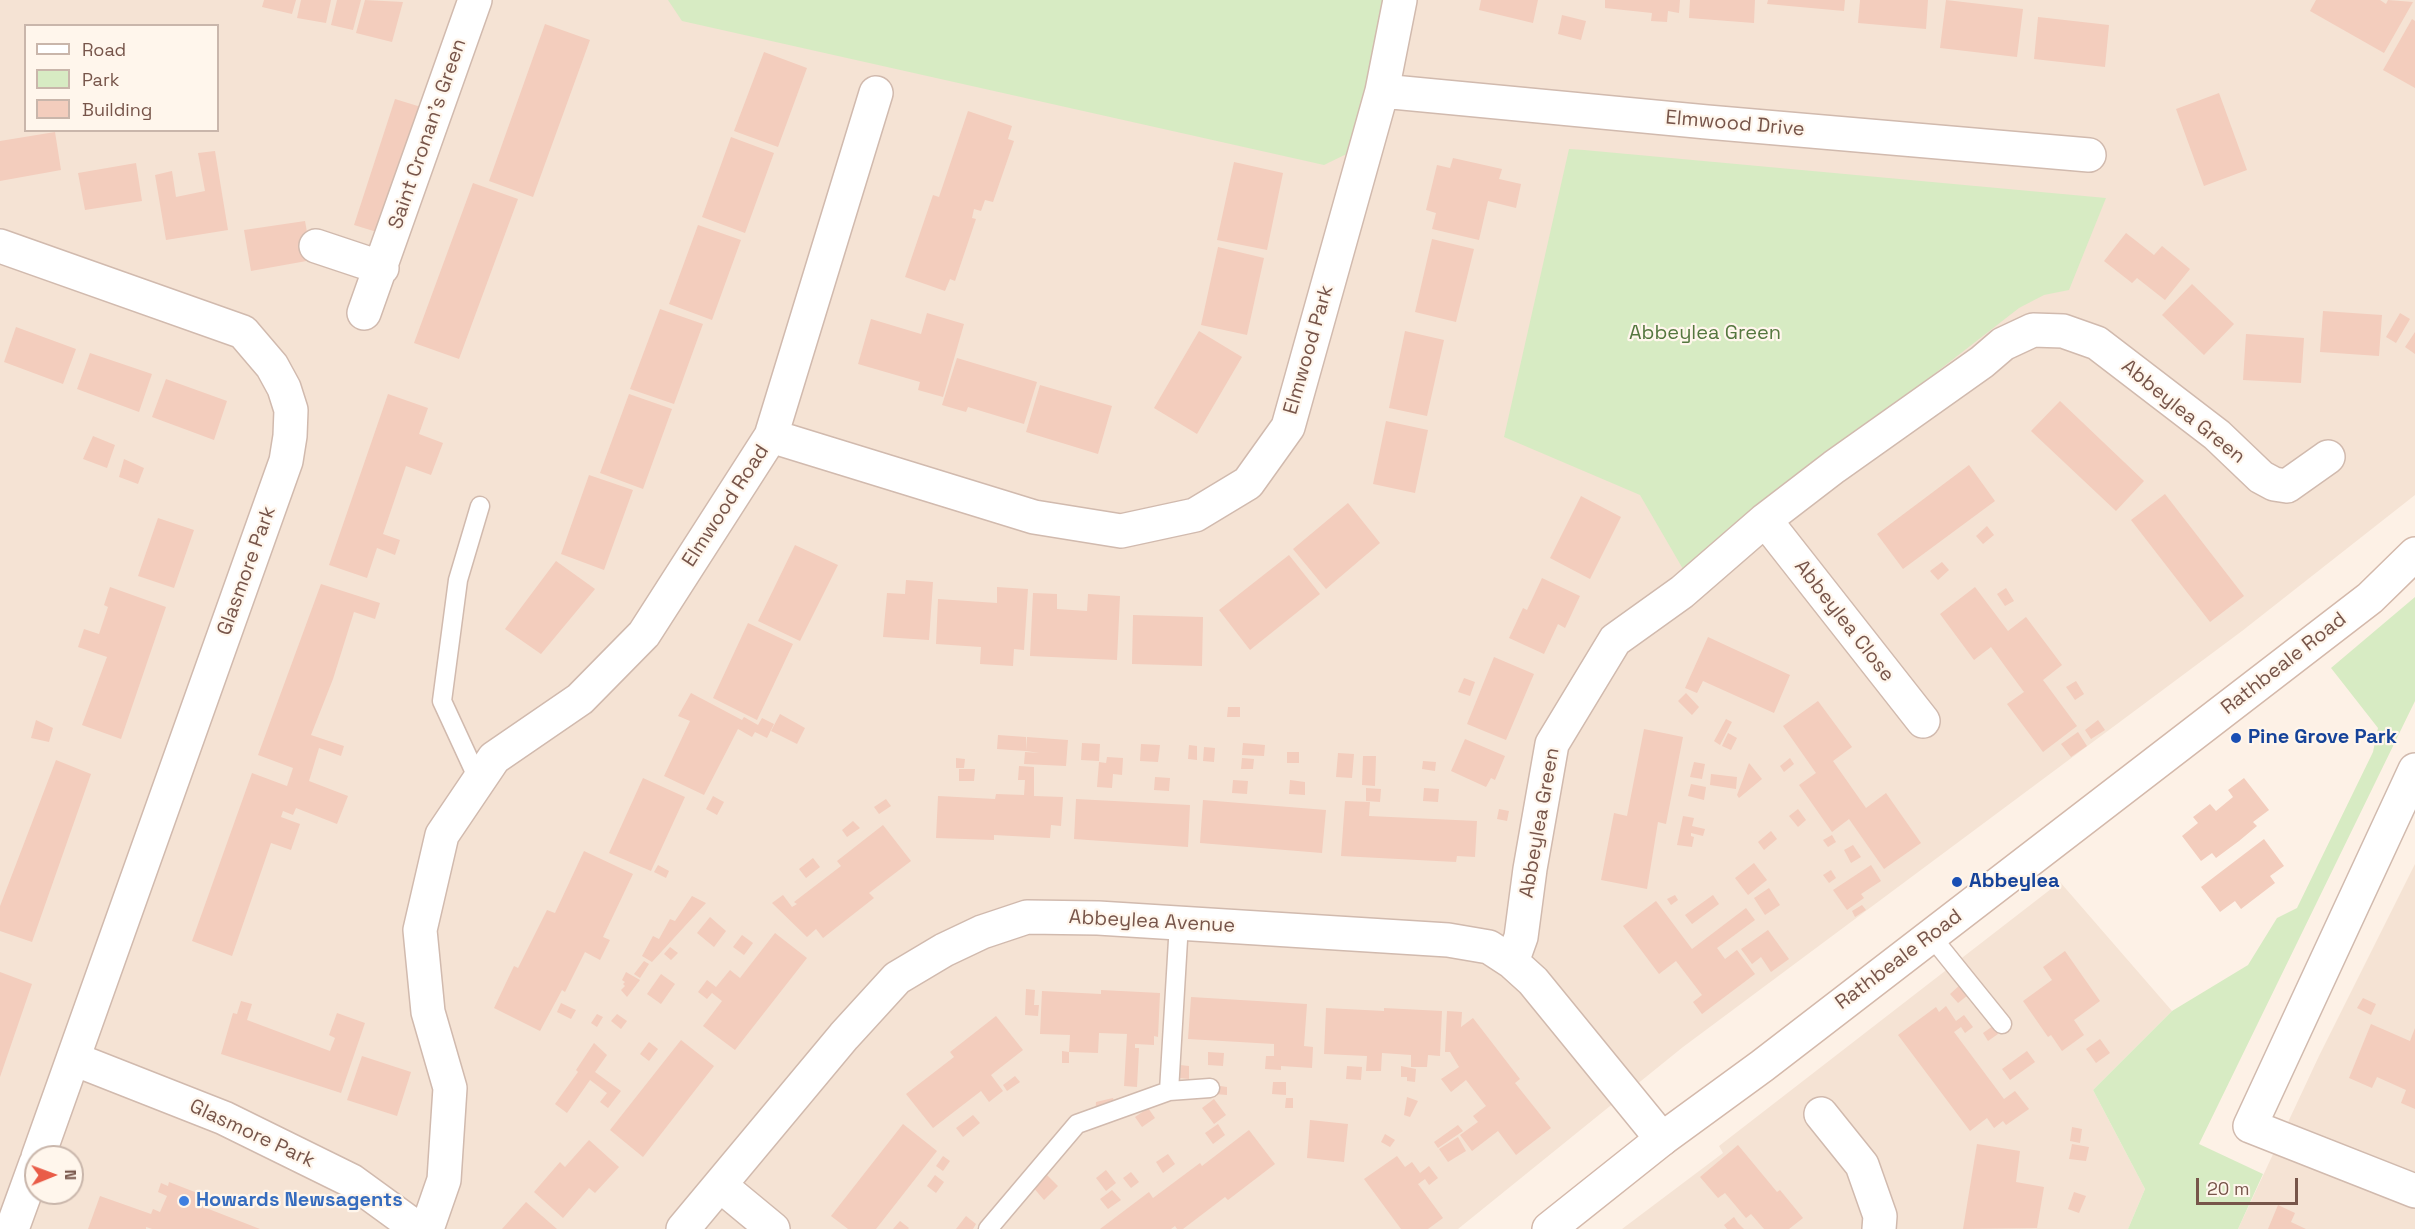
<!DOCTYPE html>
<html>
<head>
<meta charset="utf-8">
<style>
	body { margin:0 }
	#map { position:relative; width:2415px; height:1229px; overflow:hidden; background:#fdf1e6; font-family:"Space Grotesk",sans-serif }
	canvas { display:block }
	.legend { position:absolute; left:24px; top:24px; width:195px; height:108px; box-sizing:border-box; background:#fff6ec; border:2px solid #c9b6ab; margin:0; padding:8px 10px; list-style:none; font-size:18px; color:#77554a }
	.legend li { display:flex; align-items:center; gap:12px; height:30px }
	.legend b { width:30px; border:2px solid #c9b6ab }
	.north { position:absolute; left:24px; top:1145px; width:60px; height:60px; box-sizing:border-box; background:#fff6ec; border:2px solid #c9b6ab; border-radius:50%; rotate:89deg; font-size:16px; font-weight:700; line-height:24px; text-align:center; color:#77554a }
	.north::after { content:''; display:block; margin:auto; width:21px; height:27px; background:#e95c48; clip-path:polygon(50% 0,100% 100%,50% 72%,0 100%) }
	.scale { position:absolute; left:2196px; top:1178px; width:102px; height:27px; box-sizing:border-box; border:3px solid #77554a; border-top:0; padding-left:8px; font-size:18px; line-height:21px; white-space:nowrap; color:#77554a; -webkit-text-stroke:4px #fff6ec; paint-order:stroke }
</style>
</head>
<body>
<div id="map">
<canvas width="2415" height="1229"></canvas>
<ul class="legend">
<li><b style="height:8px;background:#fff"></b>Road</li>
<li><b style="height:16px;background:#d7ebc3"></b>Park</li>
<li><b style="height:16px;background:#f3cdbd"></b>Building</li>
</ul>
<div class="north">N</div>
<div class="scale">20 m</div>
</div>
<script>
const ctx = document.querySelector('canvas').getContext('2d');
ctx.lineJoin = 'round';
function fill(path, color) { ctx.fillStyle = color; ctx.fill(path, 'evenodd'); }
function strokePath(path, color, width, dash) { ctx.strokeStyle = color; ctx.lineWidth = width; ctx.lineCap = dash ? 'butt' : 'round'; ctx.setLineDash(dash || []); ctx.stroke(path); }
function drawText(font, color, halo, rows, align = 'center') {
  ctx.font = font + ' "Space Grotesk",sans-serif'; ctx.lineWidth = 4.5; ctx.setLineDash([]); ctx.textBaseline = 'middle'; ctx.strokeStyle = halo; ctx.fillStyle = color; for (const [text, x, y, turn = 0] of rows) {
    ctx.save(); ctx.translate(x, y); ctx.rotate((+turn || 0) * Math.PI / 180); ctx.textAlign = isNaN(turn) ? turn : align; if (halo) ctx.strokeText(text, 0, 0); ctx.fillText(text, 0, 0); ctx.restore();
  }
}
fill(new Path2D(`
	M0 0H2415V495L2242 631 1683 1047 1458 1229H0ZM26 26H218V130H26ZM36 1157H72V1193H36Z
	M2415 864V1229H2238L2319 1056Z
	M2060 882 2172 1011 2093 1090 2145 1189 2128 1229H1622L1723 1153 1719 1146Z`), '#f5e3d4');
fill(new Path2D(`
	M668 0H1397L1367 144 1324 165 682 21Z
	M1569 149 1584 150 2106 198 2069 290 2044 295 2019 308 1683 569 1640 495 1504 437Z
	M2415 597V701L2199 1144 2263 1174 2238 1229H2128L2145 1189 2093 1090 2172 1011 2248 965 2277 918 2297 908 2373 752 2378 728 2331 668Z`), '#d7ebc3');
fill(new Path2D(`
	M264 0H296L292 14 262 7Z
	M301 0H331L326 23 297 18Z
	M337 0H361L353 30 331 25Z
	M365 0 403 2 392 42 356 33Z
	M1481 0H1538L1533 23 1479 10Z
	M1605 0H1680L1679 13 1668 11 1667 22 1651 21 1652 13 1605 8Z
	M1690 0H1755L1754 23 1689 18Z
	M1768 0H1845L1844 11 1767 4Z
	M1860 0H1928L1926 29 1858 23Z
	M1946 0 2023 9 2017 57 1940 48Z
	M2316 0H2380L2386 4 2388 0 2413 2 2384 53 2310 11Z
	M1562 15 1586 21 1581 40 1558 34Z
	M2038 17 2109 25 2105 67 2034 59Z
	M2412 19 2415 21V88L2383 70Z
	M545 24 590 40 533 197 489 181Z
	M764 52 807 68 778 147 734 131Z
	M2219 93 2247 170 2204 186 2176 109Z
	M395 99 421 107 380 233 354 225Z
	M968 111 1012 126 1008 139 1014 141 993 202 985 200 981 211 974 209 972 218 976 219 955 281 950 279 945 291 905 277 933 195 939 197Z
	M55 132 61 170 0 181V141Z
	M731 137 774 153 745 233 702 217Z
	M215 151 228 230 166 240 155 175 172 171 176 197 205 191 198 153Z
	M1453 158 1502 169 1499 179 1521 184 1516 208 1488 201 1479 240 1432 229 1436 213 1426 210 1437 165 1450 168Z
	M1234 162 1283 173 1267 250 1217 240Z
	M136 163 142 201 85 210 78 173Z
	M473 183 518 199 459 359 414 343Z
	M305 221 312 260 251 271 244 230Z
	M698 225 741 240 712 320 669 304Z
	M2126 233 2154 255 2162 246 2190 269 2165 300 2137 278 2132 283 2104 261Z
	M1432 239 1474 249 1456 322 1415 312Z
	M1218 247 1264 258 1247 335 1201 325Z
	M2192 284 2234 324 2204 355 2162 315Z
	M660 309 703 324 674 404 630 389Z
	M2323 311 2382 315 2379 356 2320 352Z
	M927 313 964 324 943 397 918 390 920 382 858 364 871 319 921 334Z
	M2400 313 2410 319 2396 343 2386 337Z
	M16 327 76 349 63 384 4 362Z
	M1199 331 1242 357 1197 434 1154 408Z
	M1405 331 1444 340 1427 416 1389 408Z
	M2415 332V354L2405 347Z
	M2246 334 2304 338 2301 383 2243 380Z
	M90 353 152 374 139 412 77 389Z
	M957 358 1037 382 1024 424 968 407 966 412 942 405Z
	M166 379 227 401 214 440 152 417Z
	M1040 385 1112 406 1098 454 1026 432Z
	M388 394 428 408 419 434 443 443 431 475 406 466 383 534 400 540 395 555 377 548 367 578 329 565Z
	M629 394 672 409 643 489 600 473Z
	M2060 401 2144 481 2116 511 2031 431Z
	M1386 421 1428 430 1415 493 1373 484Z
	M93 436 115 445 107 468 83 459Z
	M124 459 144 468 138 484 119 477Z
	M1969 465 1995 501 1903 569 1877 534Z
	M589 475 633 490 604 570 561 554Z
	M2165 494 2244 596 2210 622 2131 520Z
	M1581 496 1621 517 1590 579 1550 558Z
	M1348 503 1380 543 1326 589 1293 549Z
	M158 518 194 530 174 588 138 576Z
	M1987 526 1994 535 1983 544 1976 536Z
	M795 545 838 565 800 641 758 621Z
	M1289 555 1320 594 1250 650 1219 610Z
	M556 561 595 589 541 654 505 629Z
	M1942 562 1949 570 1938 580 1930 571Z
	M1542 578 1580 596 1565 628 1558 624 1544 654 1509 638 1523 608 1527 610Z
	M906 580 933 582 929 640 883 637 887 593 905 594Z
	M321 584 380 603 375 619 354 612 333 679 311 735 344 746 341 756 319 748 309 781 348 796 337 824 296 808 293 815 283 811 281 817 300 824 291 850 271 843 232 956 192 941 252 773 287 786 293 768 258 755Z
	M110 587 166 607 121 739 82 725 107 657 78 647 84 629 99 634 108 607 104 605Z
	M997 587 1028 589 1024 650 1014 649 1013 666 980 664 981 647 936 644 938 599 997 603Z
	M1975 587 2008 631 2026 617 2062 665 2043 680 2077 726 2043 752 2007 704 2024 692 2007 669 1991 647 1974 660 1940 614Z
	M2006 588 2014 601 2005 606 1997 594Z
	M1033 593 1057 594V609L1087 611 1088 594 1120 596 1117 660 1030 656Z
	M1133 615 1203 617 1202 666 1132 664Z
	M748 623 793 644 757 720 713 698Z
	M1708 637 1790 675 1774 713 1703 681 1697 693 1685 688Z
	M1494 657 1534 674 1506 740 1467 724Z
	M1464 678 1475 682 1470 696 1458 692Z
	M2076 681 2084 694 2075 700 2066 687Z
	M691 693 742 720 744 717 758 725 762 718 774 724 767 738 755 732 752 737 738 729 704 795 664 776 690 721 678 716Z
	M1686 693 1699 707 1692 715 1678 701Z
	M1818 701 1852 747 1833 761 1866 808 1886 793 1921 843 1884 869 1849 819 1832 832 1799 785 1816 773 1783 726Z
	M1228 707H1240V717H1227Z
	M780 714 805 728 797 744 771 731Z
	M1726 719 1732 722 1720 745 1714 741Z
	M36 720 53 728 49 742 31 738Z
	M2098 720 2105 730 2091 739 2085 730Z
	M1644 729 1683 737 1666 824 1658 822 1647 889 1601 880 1614 813 1627 816Z
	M2078 732 2087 746 2071 757 2061 744Z
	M1728 733 1737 738 1731 750 1722 746Z
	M998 735 1026 737V751L997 749Z
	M1027 737 1068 740 1066 766 1024 764 1025 752 1040 753 1026 751Z
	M1465 739 1505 756 1495 780 1491 778 1486 787 1451 771Z
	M1082 743 1100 744 1099 761 1081 760Z
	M1243 743 1265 745 1264 756 1242 755Z
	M1141 744 1160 745 1158 762 1140 761Z
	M1189 745 1197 746V760L1188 759Z
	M1204 747 1215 748 1214 762 1203 761Z
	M1287 752H1299V763H1287Z
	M1338 753 1354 754 1352 778 1336 777Z
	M1363 756H1376L1375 786 1362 785Z
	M1107 757 1123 758 1122 775 1113 774 1112 788 1097 787 1099 762 1106 763Z
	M956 758 965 759 964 768H956Z
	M1242 758 1254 759 1253 769H1241Z
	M1790 758 1794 764 1784 772 1780 766Z
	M56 760 91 774 32 942 0 931V906Z
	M1423 761 1436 762 1435 771 1422 769Z
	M1694 762 1705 764 1702 779 1690 777Z
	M1749 763 1762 779 1739 798 1737 795Z
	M1019 766 1034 767V796L1063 797 1061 826 1051 825 1050 838 994 835V840L936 838 938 796 995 799 996 794 1024 795 1025 780H1018Z
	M959 769H975L974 781H959Z
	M1711 774 1737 777 1736 789 1710 785Z
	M1155 777 1170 778 1169 791 1154 790Z
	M643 778 685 797 651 871 609 853Z
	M2244 778 2269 810 2253 822 2257 826 2239 841 2216 858 2212 853 2201 861 2182 836 2198 823 2193 817 2210 804 2216 811 2233 797 2228 790Z
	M1233 780 1248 781 1247 794 1232 793Z
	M1290 780 1305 782V795L1289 794Z
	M1691 784 1706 787 1704 800 1688 796Z
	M1366 788 1381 789 1380 802 1366 801Z
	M1424 788 1439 789 1438 802 1423 801Z
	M713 796 724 802 717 815 706 809Z
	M886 799 891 806 879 814 874 807Z
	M1076 799 1190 805 1188 847 1074 839Z
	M1203 800 1326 810 1322 853 1200 843Z
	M1345 801 1370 802 1369 816 1477 821 1475 857 1457 856 1456 862 1341 856Z
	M1499 809 1509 811 1507 821 1497 819Z
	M1798 809 1806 820 1798 827 1789 816Z
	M1683 816 1694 818 1692 826 1705 829 1703 836 1691 833V836L1694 837 1692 847 1677 845Z
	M853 821 860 828 847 837 842 830Z
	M883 825 911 861 869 893 874 898 823 938 816 929 807 937 772 903 783 895 792 907 797 904 794 902 841 866 837 861Z
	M1771 831 1777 839 1764 850 1758 842Z
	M1832 835 1836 842 1828 847 1823 840Z
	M2264 839 2284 866 2270 876 2275 883 2241 909 2235 901 2220 912 2201 887Z
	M1853 845 1861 857 1851 863 1844 850Z
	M584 851 633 874 603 937 610 940 600 960 585 952 565 992 562 990 540 1031 494 1008 514 966 518 968 547 910 555 913Z
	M813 858 820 867 806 878 799 869Z
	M1754 863 1767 880 1748 895 1735 878Z
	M658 865 669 871 666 878 654 872Z
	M1871 865 1881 881 1861 894 1864 898 1847 910 1833 890Z
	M1831 870 1836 878 1829 883 1823 875Z
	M1769 888 1780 905 1765 915 1754 898Z
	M1675 895 1678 900 1671 905 1667 899Z
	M1713 895 1719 904 1692 924 1685 915Z
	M692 896 706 903 652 962 642 956 653 936 659 939 670 919 675 921Z
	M1656 901 1692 949 1746 908 1755 920 1717 948 1725 959 1737 950 1755 974 1702 1014 1693 1002 1702 995 1676 961 1659 974 1623 926Z
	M1862 905 1866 910 1855 917 1852 911Z
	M710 917 726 931 714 947 697 933Z
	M1768 930 1789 959 1771 972 1761 957 1752 964 1741 949Z
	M775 933 807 958 735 1050 703 1026 722 1001 712 993 707 999 698 992 707 980 716 987 730 970 740 978Z
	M742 935 753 943 744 955 733 947Z
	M670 947 678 953 671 960 664 954Z
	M2065 951 2100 1001 2074 1020 2084 1035 2062 1051 2051 1035 2048 1037 2023 1001 2052 980 2043 967Z
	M644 961 649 964 640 978 634 974Z
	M0 972 32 984 0 1077Z
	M626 972 640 980 627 997 621 990 625 986 623 984 625 982 622 980Z
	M661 974 675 984 661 1004 647 994Z
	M1960 985 1968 995 1958 1003 1950 994Z
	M1026 989 1035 990 1034 1005H1039L1038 1016 1025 1015Z
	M1101 990 1160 993 1158 1037 1154 1036V1045L1135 1044V1048H1139L1137 1087 1124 1086 1127 1034 1099 1033 1098 1053 1069 1052 1070 1035 1040 1034 1042 991 1101 994Z
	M1191 997 1307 1004 1304 1046 1313 1047 1312 1068 1281 1066V1070L1265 1069 1266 1056H1274V1044L1188 1039Z
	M2363 998 2376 1004 2371 1015 2357 1008Z
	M241 1001 252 1004 247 1020 330 1051 335 1038 329 1035 337 1013 365 1023 341 1093 221 1054 233 1013 237 1014Z
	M561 1003 576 1010 571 1019 557 1012Z
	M1946 1006 1956 1021 1964 1015 1973 1027 1965 1033 1961 1027 1954 1032 2004 1099 2015 1091 2029 1109 2006 1125 2003 1121 1994 1128 1987 1118 1970 1131 1898 1035 1936 1007 1939 1012Z
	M1326 1008 1384 1011V1008L1442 1011 1440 1056 1428 1055 1427 1067H1411V1055L1382 1053 1381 1071H1366L1367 1056 1324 1054Z
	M1447 1011 1462 1012 1461 1027 1473 1018 1520 1079 1515 1083 1551 1128 1516 1155 1498 1131 1472 1151 1460 1135 1478 1122 1473 1116 1486 1106 1466 1080 1451 1092 1441 1079 1459 1067 1450 1052H1445Z
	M597 1014 603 1017 597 1027 591 1023Z
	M617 1014 627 1021 621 1029 611 1021Z
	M996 1016 1023 1050 991 1075 1003 1091 989 1102 981 1091 933 1128 906 1094 954 1057 950 1052Z
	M2371 1024 2410 1041 2415 1028V1109L2401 1103 2406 1090 2377 1077 2372 1088 2349 1078Z
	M1993 1026 1998 1034 1988 1041 1983 1033Z
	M2100 1039 2110 1053 2096 1063 2086 1049Z
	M681 1040 714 1066 643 1157 610 1130Z
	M649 1042 658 1049 649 1061 640 1054Z
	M594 1043 607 1055 595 1072 621 1091 608 1108 600 1102 607 1093 590 1080 567 1113 555 1104 578 1072 576 1070Z
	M1062 1051 1069 1052V1063H1062Z
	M2027 1051 2035 1062 2010 1080 2002 1069Z
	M1208 1052 1224 1053 1223 1066 1208 1065Z
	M362 1056 411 1072 397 1116 347 1100Z
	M1180 1065 1189 1066V1079L1179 1078Z
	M1347 1066 1362 1067 1361 1080 1346 1079Z
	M1401 1066 1416 1069 1415 1082 1407 1081V1077H1401Z
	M1015 1076 1020 1082 1007 1091 1003 1085Z
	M1273 1082H1286V1095L1272 1094Z
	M1214 1085 1227 1087V1095L1214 1094Z
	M1407 1097 1418 1101 1410 1117 1404 1115Z
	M1113 1098 1115 1105 1095 1114 1096 1102Z
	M1286 1098H1293V1108H1285Z
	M1214 1099 1226 1115 1214 1124 1202 1108Z
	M1148 1108 1155 1118 1142 1127 1135 1117Z
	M973 1115 980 1123 963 1137 956 1128Z
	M1310 1120 1348 1124 1344 1162 1307 1158Z
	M903 1124 937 1151 876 1229H848L831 1216Z
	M1218 1124 1225 1135 1213 1144 1205 1133Z
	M1458 1125 1463 1131 1438 1148 1434 1142Z
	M2072 1127 2082 1129 2080 1143 2070 1141Z
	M1249 1130 1275 1164 1228 1200 1225 1197 1183 1229H1177L1175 1226 1171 1229H1100L1149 1192 1153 1198 1200 1163 1202 1166Z
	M1385 1134 1395 1140 1390 1147 1381 1142Z
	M1458 1137 1466 1151 1448 1162 1439 1149Z
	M589 1140 619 1167 595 1193 589 1188 563 1218 534 1192 560 1162 565 1167Z
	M1977 1144 2020 1151 2016 1182 2044 1187 2037 1228 1963 1229Z
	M2072 1144 2089 1147 2086 1161 2069 1159Z
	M1738 1145 1777 1192 1780 1190 1803 1218 1789 1229H1764L1751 1214 1746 1218 1725 1193 1718 1198 1700 1177Z
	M1168 1154 1175 1164 1163 1173 1156 1162Z
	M943 1156 950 1161 943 1171 936 1166Z
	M1397 1156 1405 1167 1412 1162 1420 1173 1429 1166 1438 1178 1429 1185 1425 1179 1418 1184 1443 1218 1428 1229H1401L1364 1179Z
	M1106 1170 1116 1183 1106 1191 1096 1178Z
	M1044 1172 1058 1186 1044 1200 1032 1186Z
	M1131 1172 1139 1182 1131 1188 1123 1178Z
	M935 1175 944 1182 936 1193 927 1186Z
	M169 1182 205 1196 201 1206 260 1229H152L146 1227V1229H88L100 1196 151 1214 153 1209 160 1212 167 1196 158 1192 161 1183 168 1186Z
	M1112 1190 1121 1200 1108 1209 1100 1199Z
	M2074 1192 2086 1196 2079 1213 2068 1209Z
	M526 1202 557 1229H502Z
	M2278 1205 2295 1213 2291 1222 2306 1229H2268Z
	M966 1216 976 1224 973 1229H956Z
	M1734 1217 1738 1223 1744 1229H1727L1724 1225Z
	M900 1221 909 1228 908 1229H893Z`), '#f3cdbd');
const service = new Path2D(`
	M478 779 442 701 458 580 480 506
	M1931 936 2002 1024
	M1169 1091 1210 1088
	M988 1229 1077 1124 1169 1091 1179 923`);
const minor = new Path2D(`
	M1382 91 1707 122 2089 155
	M0 246 243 332 272 366 284 388 291 410 290 436 286 461 38 1157
	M316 246 382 268
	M364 313 475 0
	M771 436 1034 517 1121 531 1195 515 1248 483 1288 427 1382 91 1400 0
	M1765 520 1923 721
	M2415 770 2250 1126 2415 1191
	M1512 962 1521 937 1530 869 1552 744 1615 640 1682 592 1765 520 1834 467 1982 362 2003 344 2033 330 2063 331 2097 343 2217 435 2261 477 2274 484 2287 486 2328 457
	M74 1059 224 1118 352 1181 418 1229
	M1821 1114 1862 1165 1880 1216 1879 1229
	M721 1186 773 1229
	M12 1229 36 1163
	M427 1229 444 1180 450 1088 428 1012 420 930 442 835 494 758 580 699 644 634 771 436 876 93
	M683 1229 844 1036 897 978 944 950 982 932 1027 917 1098 918 1448 940 1489 947 1512 962 1533 981 1662 1139`);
const secondary = new Path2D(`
	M1549 1229 1662 1139 1762 1066 2370 598 2415 554`);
strokePath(service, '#d1baae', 21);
strokePath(minor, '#d1baae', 36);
strokePath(secondary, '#d4b9ab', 36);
strokePath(service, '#fff', 18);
strokePath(minor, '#fff', 33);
strokePath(secondary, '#fff', 33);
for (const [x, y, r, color] of [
	[2236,738,6,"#1a4fb4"],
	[1957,882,6,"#1a4fb4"],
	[184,1201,6,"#3f7fe0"]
]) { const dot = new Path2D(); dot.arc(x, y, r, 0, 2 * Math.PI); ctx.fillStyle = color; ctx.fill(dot); strokePath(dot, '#fff6ec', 2); }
drawText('20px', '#77554a', '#fff6ec', [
	["Elmwood Drive",1735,124,5],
	["Saint Cronan's Green",428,134,-71],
	["Elmwood Park",1309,350,-74],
	["Abbeylea Green",2183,412,39],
	["Elmwood Road",726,506,-57],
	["Glasmore Park",247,571,-70],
	["Abbeylea Close",1844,621,52],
	["Rathbeale Road",2284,664,-38],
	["Abbeylea Green",1540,823,-80],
	["Abbeylea Avenue",1152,922,3],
	["Rathbeale Road",1899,960,-37],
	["Glasmore Park",252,1134,25]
]);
drawText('20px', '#55773f', '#fff6ec', [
	["Abbeylea Green",1705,334]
]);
drawText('bold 20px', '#164399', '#fff6ec', [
	["Pine Grove Park",2248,738],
	["Abbeylea",1969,882]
], 'left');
drawText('bold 20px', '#366cbe', '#fff6ec', [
	["Howards Newsagents",196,1201]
], 'left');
</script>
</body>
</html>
